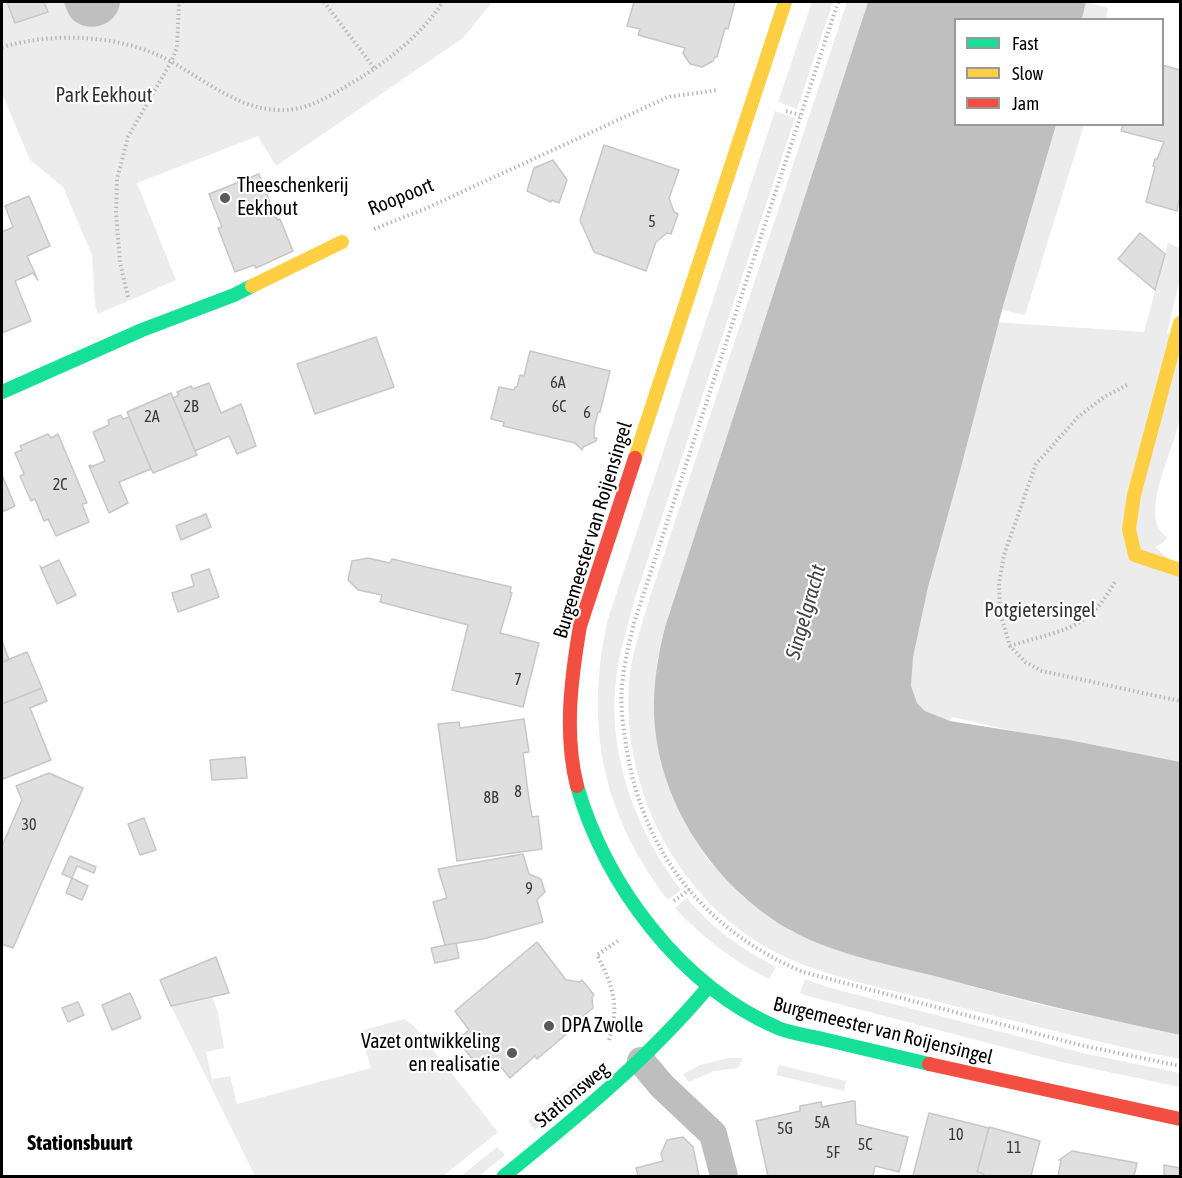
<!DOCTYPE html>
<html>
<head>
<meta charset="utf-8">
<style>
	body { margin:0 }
	#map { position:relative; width:1182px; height:1178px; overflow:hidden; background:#fff; font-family:"Asap Condensed",sans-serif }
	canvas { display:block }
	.frame { position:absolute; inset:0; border:3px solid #000; pointer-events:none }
	.legend { position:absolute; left:954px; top:18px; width:210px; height:108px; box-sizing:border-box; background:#fff; border:2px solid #999; margin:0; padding:8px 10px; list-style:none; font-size:18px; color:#000 }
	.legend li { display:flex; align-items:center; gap:12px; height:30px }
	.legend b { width:30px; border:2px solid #999 }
</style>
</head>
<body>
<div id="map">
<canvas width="1182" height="1178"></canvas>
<div class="frame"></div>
<ul class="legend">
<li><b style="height:8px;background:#16e098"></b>Fast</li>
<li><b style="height:8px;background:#ffcf43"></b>Slow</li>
<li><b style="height:8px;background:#f24e42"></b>Jam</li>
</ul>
</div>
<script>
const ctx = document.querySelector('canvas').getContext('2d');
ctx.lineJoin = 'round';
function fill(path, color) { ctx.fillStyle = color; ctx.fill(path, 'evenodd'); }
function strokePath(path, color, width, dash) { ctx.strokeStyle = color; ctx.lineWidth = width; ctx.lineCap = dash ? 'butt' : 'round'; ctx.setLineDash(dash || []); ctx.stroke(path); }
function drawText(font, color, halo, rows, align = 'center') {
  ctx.font = font + ' "Asap Condensed",sans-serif'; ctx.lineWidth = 4.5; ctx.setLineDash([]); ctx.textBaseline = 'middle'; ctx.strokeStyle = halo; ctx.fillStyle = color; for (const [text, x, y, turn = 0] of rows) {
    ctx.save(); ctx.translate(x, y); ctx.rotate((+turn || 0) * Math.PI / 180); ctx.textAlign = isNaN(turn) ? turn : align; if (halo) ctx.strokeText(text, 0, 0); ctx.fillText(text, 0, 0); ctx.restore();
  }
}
fill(new Path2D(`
	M2 2H492L463 38 276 166 258 136 137 183 176 280 98 314 95 305 92 255 63 187 30 160 2 93Z
	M812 2H833L797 109 778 102Z
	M847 2H868L665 627 657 662 654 700 655 726 695 840 710 862 744 898 766 915 791 931 840 950 1037 1004 1180 1035V1059C1103 1044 1027 1024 951 1005 897 991 826 978 777 953 679 903 621 791 629 682 631 656 641 629 648 603Z
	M1086 2 1108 8 1106 19H1082Z
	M775 111 795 118 635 598C628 625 619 652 616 679 607 754 636 831 681 890L668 900C602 814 585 727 607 622Z
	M1056 125H1084L1025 315 1002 310Z
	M1168 243 1180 248V279L1167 333 1180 335C1180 361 1182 388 1180 414 1178 445 1135 516 1167 537L1164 542 1155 547 1180 569V769L952 717 950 721 925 711 904 694 897 665 993 322 1144 332Z
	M687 898C711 928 742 949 776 967L769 979C733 961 702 937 675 908Z
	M805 979 827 987 1087 1054 1180 1073V1087L1061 1062 808 996 800 993Z
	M212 996 218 1012 224 1048 206 1052 212 1079 230 1076 237 1104 371 1068 360 1031 404 1019 414 1026 498 1132 443 1176H255L171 1006Z
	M728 1058H742V1060L738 1068 714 1071 689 1082 683 1074 700 1065Z
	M779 1065 846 1081 844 1091 776 1075Z
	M584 1075 591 1084 535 1130 528 1121Z
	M497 1147 505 1155 479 1176H461Z`), '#ececec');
fill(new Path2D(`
	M64 2H120C118 25 89 35 72 19 68 14 66 8 64 2Z
	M868 2H1086L1082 19 956 20V124L1056 125 1002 310 960 471 928 587 913 657 911 686 917 703 925 711 950 721 1069 740 1180 762V1035C1100 1018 1021 1000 942 978 893 965 835 955 790 930 710 885 651 792 654 699 655 674 659 651 665 627Z`), '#bfbfbf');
const building = new Path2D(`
	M7 2H44L48 12 15 23Z
	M634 2H735L728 29 725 28 717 57H715L713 61 702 67 690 64 683 53 685 48 638 35 640 29 627 26Z
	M1162 65 1180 70V196L1177 211 1146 202 1155 167 1153 166 1155 159H1157L1164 142 1121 131 1123 124H1162Z
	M604 145 679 170 669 198 674 212 678 214 677 217 671 234 667 233 656 242 646 271 594 252 580 220Z
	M553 160 567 180 559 203 552 200 551 202 527 191 534 168Z
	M259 174 277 220 280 219 293 251 256 268 254 265 235 272 218 228 222 227 209 194Z
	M29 196 50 246 27 256 38 280 33 273 15 281 31 321 2 333V232L13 227 5 206Z
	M1140 233 1165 254 1155 290 1118 259Z
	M376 337 394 387 315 414 297 364Z
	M530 351 610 371 600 412H598L594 428V438H597L596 441 583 447 582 450 575 443 503 426 504 422 491 419 499 387 514 390 515 387H517L520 375 524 376Z
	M209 383 221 413 241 404 256 446 237 454 229 436 195 451 173 398 179 395 177 392 191 386 193 389Z
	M171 393 197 455 153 473 127 412Z
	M121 415 123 419 129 417 151 469 119 482 128 503 109 513 89 466 91 465V467L105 461 93 432 109 425 108 420Z
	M48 434 51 438 58 434 87 503 82 504 89 522 56 536 48 519 44 521 35 499 31 501 20 476 24 474 15 453 22 450 20 446Z
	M2 475 15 506 2 512Z
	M206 514 211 527 181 540 176 526Z
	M368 558 390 563 392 559 511 587 510 592 512 593 500 633 539 643 523 707 452 690 468 625 380 602 382 595 358 590 348 580 352 561Z
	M59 560 76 595 57 604 40 566 42 568Z
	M209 569 219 597 178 612 172 593 194 586 191 575Z
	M2 641 9 660 2 662Z
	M27 652 42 688 2 704V662Z
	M42 688 47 701 30 708 51 760 3 779 2 774V704Z
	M524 719 529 752 523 753 528 792 532 817 538 816 542 849 457 861 438 724 459 722 460 728Z
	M245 757 247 778 212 780 210 760Z
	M49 773 83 788 13 948 2 944V846L22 800 16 786Z
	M144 818 156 850 140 855 128 824Z
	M523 854 529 874 541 879 545 892 537 900 543 922 483 939 445 945 433 902 447 898 438 869Z
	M70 856 96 867 94 873 77 866 72 878 62 874Z
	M72 878 88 886 82 900 66 893Z
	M537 942 566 980 580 982 582 980 594 995 592 997 593 1008 566 1030 569 1032 537 1059 535 1056 510 1078 495 1060 482 1071 457 1040 469 1030 455 1011Z
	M456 943 459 958 435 963 431 948Z
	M216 957 229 993 171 1006 160 980Z
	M130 993 141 1018 112 1030 102 1005Z
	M78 1002 84 1015 68 1022 62 1008Z
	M852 1101H855L856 1124 908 1137 899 1172 875 1166 873 1176H768L756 1121 800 1111V1106L821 1102 822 1107Z
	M929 1113 989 1128 977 1172 984 1174 983 1176H913Z
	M989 1127 1040 1141 1031 1176H983L984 1174 977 1172Z
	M683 1137 693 1147 699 1176H638L636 1168 663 1161 661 1154 667 1140Z
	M1072 1151 1137 1163 1134 1176H1058L1061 1160H1059Z
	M1164 1165 1180 1168V1176H1164Z`);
fill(building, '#dfdfdf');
strokePath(building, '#c7c7c7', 1.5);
strokePath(new Path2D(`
	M324 2 375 69
	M838 2 634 623C629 644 624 664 622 686 620 705 623 726 626 745 642 852 704 930 803 972L1080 1045 1180 1066
	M2 47C51 33 110 34 158 55 196 72 232 108 277 110 309 112 334 93 360 78 391 59 423 32 443 2
	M786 111 800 115
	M374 229 427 208 668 97 718 90
	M128 297 120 262 116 213 117 179 128 137 171 62 177 48 179 2
	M1127 385 1104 397 1078 417 1036 464 1004 555 999 583 1000 613 1010 646 1025 662 1042 671 1180 701
	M1010 646C1034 638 1064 633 1085 619 1098 610 1107 595 1115 582
	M674 901 690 889
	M609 1040C620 1006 613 986 597 955L619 940`), '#b9b9b9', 4, [1.5, 3]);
strokePath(new Path2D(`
	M641 1061 662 1086 713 1134 724 1176`), '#bebebe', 28);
strokePath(new Path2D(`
	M2 392 142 330 234 295 252 286
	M577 786C606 886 681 986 778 1028 793 1034 811 1036 827 1040 861 1048 895 1056 929 1064
	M504 1176C577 1117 649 1058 709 986`), '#16e098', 14);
strokePath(new Path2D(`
	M252 286 342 242
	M1180 323 1134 495 1129 529 1135 555 1180 570
	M635 458 785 2`), '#ffcf43', 14);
strokePath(new Path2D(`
	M577 786C564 734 571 679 580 626L635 458
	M929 1064 1180 1119`), '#f24e42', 14);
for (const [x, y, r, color] of [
	[225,198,6,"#595959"],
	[549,1026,6,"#595959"],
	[512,1053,6,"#595959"]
]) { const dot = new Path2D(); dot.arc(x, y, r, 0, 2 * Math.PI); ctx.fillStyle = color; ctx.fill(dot); strokePath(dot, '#fff', 2); }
drawText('16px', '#383838', null, [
	["5",652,222],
	["6A",558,383],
	["2B",191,407],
	["6C",559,407],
	["6",587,413],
	["2A",152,417],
	["2C",60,485],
	["7",518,680],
	["8",518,792],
	["8B",491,798],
	["30",29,825],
	["9",529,889],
	["5A",822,1123],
	["5G",785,1129],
	["10",956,1135],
	["5C",865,1145],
	["11",1014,1148],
	["5F",833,1153]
]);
drawText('20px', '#333', '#fff', [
	["Park Eekhout",104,96],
	["Potgietersingel",1040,611]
]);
drawText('20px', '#000', '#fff', [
	["Theeschenkerij",237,186],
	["Eekhout",237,209],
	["DPA Zwolle",561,1026],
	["Vazet ontwikkeling",500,1042,"right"],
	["en realisatie",500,1065,"right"]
], 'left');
drawText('20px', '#000', '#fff', [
	["Roopoort",401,197,-22],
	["Burgemeester van Roijensingel",593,530,-73],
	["Burgemeester van Roijensingel",883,1031,14],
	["Stationsweg",572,1095,-40]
]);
drawText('italic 21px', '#444', '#fff', [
	["Singelgracht",806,612,-74]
]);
drawText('bold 21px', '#000', '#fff', [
	["Stationsbuurt",80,1143]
]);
</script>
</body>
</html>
